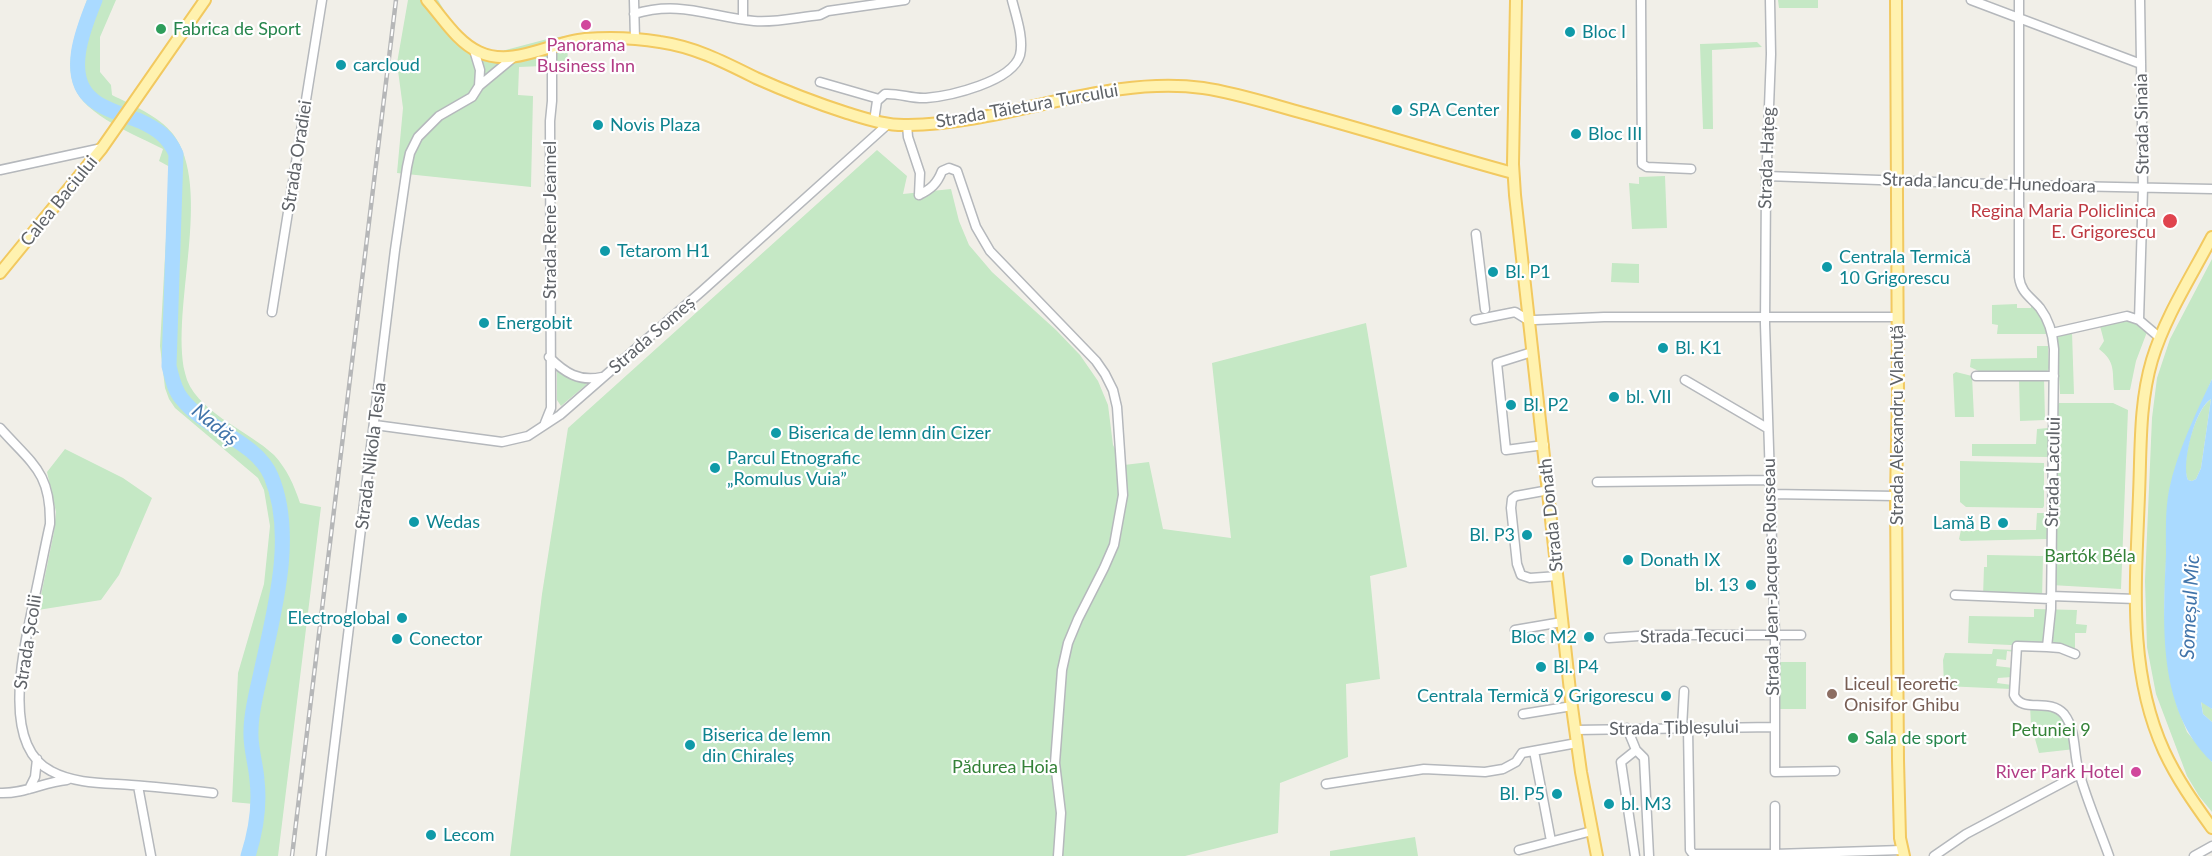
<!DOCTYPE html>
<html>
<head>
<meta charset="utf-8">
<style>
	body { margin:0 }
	canvas { display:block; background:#f1efe8 }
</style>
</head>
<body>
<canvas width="2212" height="856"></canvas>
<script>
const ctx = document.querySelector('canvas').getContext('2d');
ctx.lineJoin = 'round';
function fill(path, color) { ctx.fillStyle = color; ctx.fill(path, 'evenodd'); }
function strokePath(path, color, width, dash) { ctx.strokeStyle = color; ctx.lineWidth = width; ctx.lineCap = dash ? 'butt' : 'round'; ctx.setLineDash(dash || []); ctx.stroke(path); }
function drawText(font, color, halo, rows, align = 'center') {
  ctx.font = font + ' Lato,sans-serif'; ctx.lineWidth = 4.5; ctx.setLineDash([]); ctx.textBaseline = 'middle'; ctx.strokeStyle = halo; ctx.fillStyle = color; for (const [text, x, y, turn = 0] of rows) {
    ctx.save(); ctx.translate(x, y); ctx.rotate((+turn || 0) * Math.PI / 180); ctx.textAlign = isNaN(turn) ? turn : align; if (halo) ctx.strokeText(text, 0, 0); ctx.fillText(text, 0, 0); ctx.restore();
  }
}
fill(new Path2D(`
	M87 0H116L100 37V72L111 85 112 95C132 105 159 116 173 134 214 188 170 308 185 373 193 411 248 430 274 455 287 469 294 485 300 503L321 507 278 856H242L252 822 254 804 232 802 238 673 264 584 270 526 264 490 258 478 175 408 169 399 165 388 160 346 170 167 159 161 163 149C138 136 83 115 74 86 64 59 78 26 87 0Z
	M408 0H438L456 30 486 52H498L551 38 580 34 582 50H568L567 65 519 67 518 95 533 96 531 187 397 173 403 108 397 63Z
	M1778 0H1818V8H1779Z
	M1757 42 1762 47 1712 50 1713 129H1703L1700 44Z
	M877 150 907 176 903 194 951 189 959 221 969 245 992 272 1056 330 1080 355 1098 381 1108 405 1113 445 1124 465 1149 462 1163 529 1231 538 1212 363 1366 323 1407 567 1370 576 1380 679 1346 684 1348 757 1280 783 1278 833 1185 856H510L542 594 568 428Z
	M1665 176 1667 228 1632 229 1629 183 1639 184V177Z
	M2212 259V379L2181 451 2169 491 2164 608 2169 672 2177 706 2187 732 2212 762V812L2199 796 2187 776 2156 694 2147 647 2145 581 2152 418 2157 378 2170 339Z
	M1612 263 1639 264V283L1611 282Z
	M2017 304V308H2031V304L2033 305 2043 321 2048 334H1997L1998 325 1992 324V305Z
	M2127 319 2132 320 2147 332 2136 361 2130 390H2114C2112 371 2116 362 2099 349L2104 341 2100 326Z
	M2072 332 2074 394H2060L2057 337Z
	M2037 346H2048L2049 368 2047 372H1981L1970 367 1971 359 2037 358Z
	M557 365 587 379V384L561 406 557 400Z
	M1956 372 1972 376 1974 417H1955L1953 374Z
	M2019 378H2044L2045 420 2020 421Z
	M2211 399 2201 468 2196 479 2192 481 2188 480C2180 464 2195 409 2211 399Z
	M2059 403H2113L2128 410 2121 589 2051 585 2054 411Z
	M2048 428 2049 457 1972 456V444H2036L2037 429Z
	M65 449 123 478 152 498 119 575 101 600 38 610 54 532 56 512 47 472Z
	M1960 461 2044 463V506L2043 508 1966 507 1960 502Z
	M2037 513H2049V536L2047 539 1961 541 1959 539 1961 530H2036Z
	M1987 555 2043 556 2042 599 1983 596 1984 567H1987Z
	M2034 609 2077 610 2076 624 2087 625 2086 633H2075V654L2053 647 1968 643 1969 616 2034 617Z
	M1993 649 2015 650V652L2007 651 2006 660 1997 659 1996 666 2013 668 2012 677 1998 678 1997 683 2012 685 2011 689 1944 686 1943 660 1945 653 1992 654Z
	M1778 662H1806V709H1778Z
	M2201 701 2212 709V722L2203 714Z
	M2048 704 2065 716 2075 749 2039 753 2031 725 2030 705Z
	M1415 837 1418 856H1330V851Z`), '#c5e8c5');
fill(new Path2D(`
	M2212 379V709L2201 702 2203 714 2212 722V762C2157 710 2163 624 2166 554 2166 533 2165 511 2169 490 2177 452 2195 415 2212 379ZM2211 399 2201 468 2196 479 2192 481 2188 480C2181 464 2195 408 2211 399Z`), '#aadaff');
strokePath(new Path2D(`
	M95 0C84 27 63 77 93 100 105 110 125 115 140 121 157 129 168 136 176 154L169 366C172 377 174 390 182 399 205 429 256 441 271 476 296 535 274 612 261 672 257 691 251 711 251 731 250 747 256 764 257 780 260 806 256 831 248 856`), '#aadaff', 15);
const minor = new Path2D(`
	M634 0 635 39
	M1641 0 1642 164 1647 167 1691 169
	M1770 0 1771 54 1766 186 1765 324 1775 635V772L1835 771
	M1971 0 2141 64
	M2019 0V277C2021 293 2031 297 2040 308 2049 320 2053 335 2054 349L2051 609 2047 647 2060 648 2075 654
	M634 14C680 0 710 17 754 21 775 23 799 17 820 15L828 11 905 0
	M743 19V0
	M474 50 480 70 479 86
	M820 82 879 99
	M874 121 877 101 885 94C899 93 912 99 926 98 950 96 1012 82 1020 55 1024 38 1016 16 1012 0
	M907 125 908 137 920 173 919 195
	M0 170 102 148
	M1766 176 2020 185 2212 189
	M919 195C931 189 937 184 942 171L949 168 957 171 976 227 990 251 1096 361 1105 374 1113 390 1117 407 1123 495 1114 545 1104 568 1078 619 1068 643 1062 670 1055 763 1061 813 1058 856
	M1476 234 1485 309
	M272 312 322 0
	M1475 320 1515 312 1528 320H1535L1604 317H1897
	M2139 320 2143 188 2140 0
	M2052 333 2127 316 2139 320 2159 337
	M1532 352 1497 363 1506 450 1544 445
	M549 357C565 373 579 382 602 377
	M1976 376H2054
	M1685 380 1767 428
	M545 423 551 408 550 121 552 101V45
	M375 425 502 442 528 436 560 415 702 291 888 124
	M0 428C32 464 51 472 50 524 44 551 39 578 33 605 24 648 0 745 51 771 75 784 105 783 131 785 159 787 186 790 213 793
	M1597 482 1769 480
	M1549 490 1516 496 1512 499 1511 508 1517 564 1521 575 1530 578 1558 576
	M1770 494 1896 496
	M1955 595 2051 599
	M2051 596 2136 599
	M1515 630 1562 622
	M1609 638 1653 635H1801
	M2047 647 2017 646 2014 695C2022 714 2049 697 2064 714 2077 731 2073 753 2079 772 2087 801 2099 828 2109 856
	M1523 714 1572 706
	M1627 728 1636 750 1644 758 1649 856
	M1682 728 1684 691
	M1688 728 1690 850 1693 854H1775L1902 850
	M1575 730 1774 727
	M1534 751 1551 841
	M1326 784 1424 769 1485 772 1503 769 1516 762 1522 753 1577 743
	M138 786 151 856
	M29 789 35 777 37 759
	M0 793C24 794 44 782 67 780
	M1775 806V854
	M1519 850 1592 831
	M321 856 395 250 407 167 410 153 418 137 439 116 472 97 479 86 514 57
	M1635 856 1621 762 1636 750
	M1934 856 1966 834 2079 774
	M2194 856 2212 846`);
const major = new Path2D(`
	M427 0C443 18 457 42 479 52 513 68 551 42 585 39 610 37 636 38 660 42 695 47 724 62 756 78 785 91 816 103 847 113 867 119 887 126 908 125 1008 124 1103 75 1203 88 1237 93 1270 104 1303 113 1373 132 1443 154 1513 173
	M1516 0 1513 164 1515 195 1571 700 1581 772 1597 856
	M1896 0 1898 393 1896 496 1898 760 1900 838 1904 856
	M2212 237C2191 277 2165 317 2152 360 2139 404 2141 450 2139 495 2136 581 2127 670 2164 751 2177 779 2194 803 2212 828
	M0 273 102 148 205 0`);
strokePath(minor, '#b5b8bc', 11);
strokePath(major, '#f2c960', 14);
strokePath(minor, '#fff', 8);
strokePath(major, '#fff2af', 10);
const rail = new Path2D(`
	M292 856 396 0`);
strokePath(rail, '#b6b7b8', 4.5);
strokePath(rail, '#fff', 2, [7]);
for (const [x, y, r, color] of [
	[586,25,6,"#d1479c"],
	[161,29,6,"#2e9e5b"],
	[1570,32,6,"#0f9aa8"],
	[341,65,6,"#0f9aa8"],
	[1397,110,6,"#0f9aa8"],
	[598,125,6,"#0f9aa8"],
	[1576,134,6,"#0f9aa8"],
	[2170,221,8,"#e0444e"],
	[605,251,6,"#0f9aa8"],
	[1827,267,6,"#0f9aa8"],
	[1493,272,6,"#0f9aa8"],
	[484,323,6,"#0f9aa8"],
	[1663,348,6,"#0f9aa8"],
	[1614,397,6,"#0f9aa8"],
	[1511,405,6,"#0f9aa8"],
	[776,433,6,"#0f9aa8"],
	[715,468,6,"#0f9aa8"],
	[414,522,6,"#0f9aa8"],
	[2003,523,6,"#0f9aa8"],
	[1527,535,6,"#0f9aa8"],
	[1628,560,6,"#0f9aa8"],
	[1751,585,6,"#0f9aa8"],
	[402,618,6,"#0f9aa8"],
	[1589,637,6,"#0f9aa8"],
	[397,639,6,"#0f9aa8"],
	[1541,667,6,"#0f9aa8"],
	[1832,694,6,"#8d6e63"],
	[1666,696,6,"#0f9aa8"],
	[1853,738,6,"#2e9e5b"],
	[690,745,6,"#0f9aa8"],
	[2136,772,6,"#d1479c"],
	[1557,794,6,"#0f9aa8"],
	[1609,804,6,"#0f9aa8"],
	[431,835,6,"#0f9aa8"]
]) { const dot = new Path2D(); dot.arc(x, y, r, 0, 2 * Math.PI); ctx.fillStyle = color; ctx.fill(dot); strokePath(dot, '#fff', 2); }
drawText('18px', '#27864d', '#fff', [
	["Fabrica de Sport",173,29],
	["Sala de sport",1865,738]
], 'left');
drawText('18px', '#0d838f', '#fff', [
	["Bloc I",1582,32],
	["carcloud",353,65],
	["SPA Center",1409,110],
	["Novis Plaza",610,125],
	["Bloc III",1588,134],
	["Tetarom H1",617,251],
	["Centrala Termică",1839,257],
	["10 Grigorescu",1839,278],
	["Bl. P1",1505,272],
	["Energobit",496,323],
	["Bl. K1",1675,348],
	["bl. VII",1626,397],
	["Bl. P2",1523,405],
	["Biserica de lemn din Cizer",788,433],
	["Parcul Etnografic",727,458],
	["„Romulus Vuia”",727,479],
	["Wedas",426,522],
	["Lamă B",1991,523,"right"],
	["Bl. P3",1515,535,"right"],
	["Donath IX",1640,560],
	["bl. 13",1739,585,"right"],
	["Electroglobal",390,618,"right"],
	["Bloc M2",1577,637,"right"],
	["Conector",409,639],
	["Bl. P4",1553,667],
	["Centrala Termică 9 Grigorescu",1654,696,"right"],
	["Biserica de lemn",702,735],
	["din Chiraleș",702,756],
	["Bl. P5",1545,794,"right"],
	["bl. M3",1621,804],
	["Lecom",443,835]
], 'left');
drawText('18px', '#b23c85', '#fff', [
	["Panorama",586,45],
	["Business Inn",586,66],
	["River Park Hotel",2124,772,"right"]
]);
drawText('18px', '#5f6368', '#fff', [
	["Strada Tăietura Turcului",1027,106,-10],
	["Strada Sinaia",2142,124,-91],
	["Strada Oradiei",297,156,-81],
	["Strada Hațeg",1767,158,-88],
	["Strada Iancu de Hunedoara",1989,183,2],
	["Calea Baciului",59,201,-51],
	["Strada Rene Jeannel",550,220,-90],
	["Strada Someș",652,335,-41],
	["Strada Alexandru Vlahuță",1897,425,-90],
	["Strada Nikola Tesla",371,456,-83],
	["Strada Lacului",2053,472,-89],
	["Strada Donath",1551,515,-96],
	["Strada Jean-Jacques Rousseau",1771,577,-91],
	["Strada Tecuci",1692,636,-1],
	["Strada Școlii",28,642,-81],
	["Strada Țibleșului",1674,728,-1]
]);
drawText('18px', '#be3a42', '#fff', [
	["Regina Maria Policlinica",2156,211],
	["E. Grigorescu",2156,232]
], 'right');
drawText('18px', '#348238', '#fff', [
	["Bartók Béla",2090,556],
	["Petuniei 9",2051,730],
	["Pădurea Hoia",1005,767]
]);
drawText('18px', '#785e54', '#fff', [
	["Liceul Teoretic",1844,684],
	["Onisifor Ghibu",1844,705]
], 'left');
drawText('italic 20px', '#4174aa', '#fff', [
	["Nadăș",215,425,39],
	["Someșul Mic",2190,607,-87]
]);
</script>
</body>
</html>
